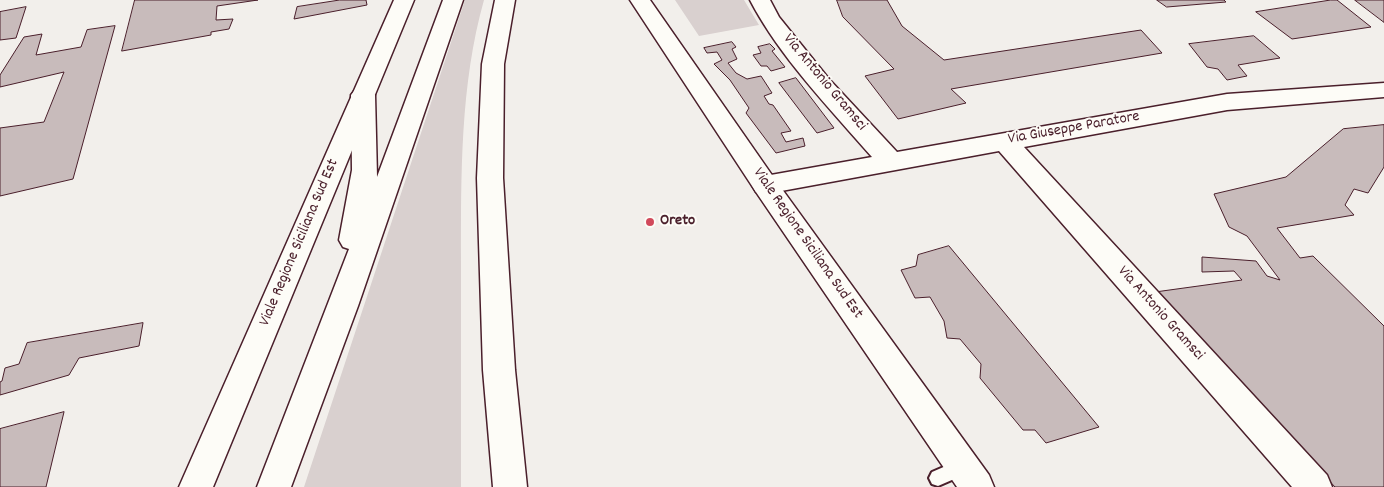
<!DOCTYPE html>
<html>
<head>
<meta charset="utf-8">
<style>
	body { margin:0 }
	canvas { display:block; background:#f2efeb }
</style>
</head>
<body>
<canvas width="1384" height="487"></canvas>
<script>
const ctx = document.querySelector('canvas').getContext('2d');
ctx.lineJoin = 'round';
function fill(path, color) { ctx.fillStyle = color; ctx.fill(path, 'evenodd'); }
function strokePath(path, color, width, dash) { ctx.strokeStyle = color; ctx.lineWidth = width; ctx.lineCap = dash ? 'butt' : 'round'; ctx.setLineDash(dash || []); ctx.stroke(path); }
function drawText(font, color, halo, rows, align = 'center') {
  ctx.font = font + ' Dekko,sans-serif'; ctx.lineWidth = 4; ctx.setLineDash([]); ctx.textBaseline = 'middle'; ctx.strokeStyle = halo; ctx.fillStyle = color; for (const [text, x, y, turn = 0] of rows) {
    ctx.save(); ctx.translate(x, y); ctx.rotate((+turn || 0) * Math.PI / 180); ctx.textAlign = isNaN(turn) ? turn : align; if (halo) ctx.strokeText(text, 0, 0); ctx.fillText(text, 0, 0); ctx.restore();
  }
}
fill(new Path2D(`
	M465 0H484C460 85 461 175 461 263 461 338 461 412 461 487H304Z
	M675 0H744L759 25 699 36Z`), '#d9d0cf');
const building = new Path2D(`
	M135 0H258L217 6 216 20 233 19 229 29 211 32V35L122 51Z
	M340 0H366L367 5 294 19 297 7Z
	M837 0H887L902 26 944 60 1141 30 1162 53 951 89 966 103 898 119 865 76 894 69 843 17Z
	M1157 0H1224L1226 2 1167 7Z
	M1331 0H1337L1371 27 1292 39 1256 12Z
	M1355 0H1384V22Z
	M26 7 16 38 0 40V12Z
	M115 26 73 179 0 196V128L44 122 64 72 0 87V75L24 37 42 34 36 55 81 47 87 30Z
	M1254 36 1280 58 1238 65 1247 76 1227 80 1218 69 1207 67 1189 44Z
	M732 42 736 47 732 49 737 59 728 63 736 73 747 79 761 76 772 93 764 96 769 104 773 105 791 131 781 133 786 142 803 138 805 146 776 153 746 113 749 108 730 80 714 64 722 60 717 52 707 53 704 48Z
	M770 44 775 49 772 51 785 67 771 71 767 66H761L753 55 761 53 758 47Z
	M796 78 834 128 817 133 779 83Z
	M1384 125V167L1368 193 1354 189 1345 205 1354 215 1277 228 1300 258 1313 256 1384 326V487H1335L1155 292 1242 280 1234 271 1202 272V257L1256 261 1267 276 1280 280 1247 236 1229 227 1214 194 1286 177 1343 129Z
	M949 246 1099 427 1046 443 1035 430H1023L980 378 981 364 960 339 947 338 944 321 930 297 915 298 901 270 916 266 918 255Z
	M143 323 139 346 79 358 69 375 0 395V382L2 381 5 368 19 364 27 343Z
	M64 412 46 487H0V429Z`);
fill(building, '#c8bbbb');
strokePath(building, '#4a1f2b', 1);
const service = new Path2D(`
	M962 459 968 461 971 467 968 473 938 486 932 484 929 478 932 472Z`);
const minor = new Path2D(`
	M750 0H770L779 17 829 79 897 152 1227 94 1384 83V97L1227 110 1024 147 1327 475 1332 487H1292L999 151 765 194 756 192 752 185 756 178 765 176 872 157C830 109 779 56 750 0Z`);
const tertiary = new Path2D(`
	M394 0H414L213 487H179Z
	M630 0H650L774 178 989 475 994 487H957L756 192Z`);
const primary = new Path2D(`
	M443 0H463L358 306 291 487H257L349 249 343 247 339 240 352 170 351 95 355 90 363 87 371 90 375 95 377 177Z
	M495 0H515L504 64 503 178 515 370 527 487H493L483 370 477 178 482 64Z`);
strokePath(service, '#4a1f2b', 4);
strokePath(minor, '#4a1f2b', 3);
strokePath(tertiary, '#4a1f2b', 3);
strokePath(primary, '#4a1f2b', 3);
fill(service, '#fdfcf7');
fill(minor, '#fdfcf7');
fill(tertiary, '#fdfcf7');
fill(primary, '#fdfcf7');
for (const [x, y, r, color] of [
	[650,222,5,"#d1495b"]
]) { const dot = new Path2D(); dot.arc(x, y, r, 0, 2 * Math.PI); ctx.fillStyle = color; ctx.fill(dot); strokePath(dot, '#fdfcf7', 2); }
drawText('16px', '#4a1f2b', '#fdfcf7', [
	["Via Antonio Gramsci",824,83,50],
	["Via Giuseppe Paratore",1074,129,-10],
	["Viale Regione Siciliana Sud Est",300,243,-67],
	["Viale Regione Siciliana Sud Est",807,244,55],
	["Via Antonio Gramsci",1160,314,48]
]);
drawText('bold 16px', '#4a1f2b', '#fdfcf7', [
	["Oreto",660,222]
], 'left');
</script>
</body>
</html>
